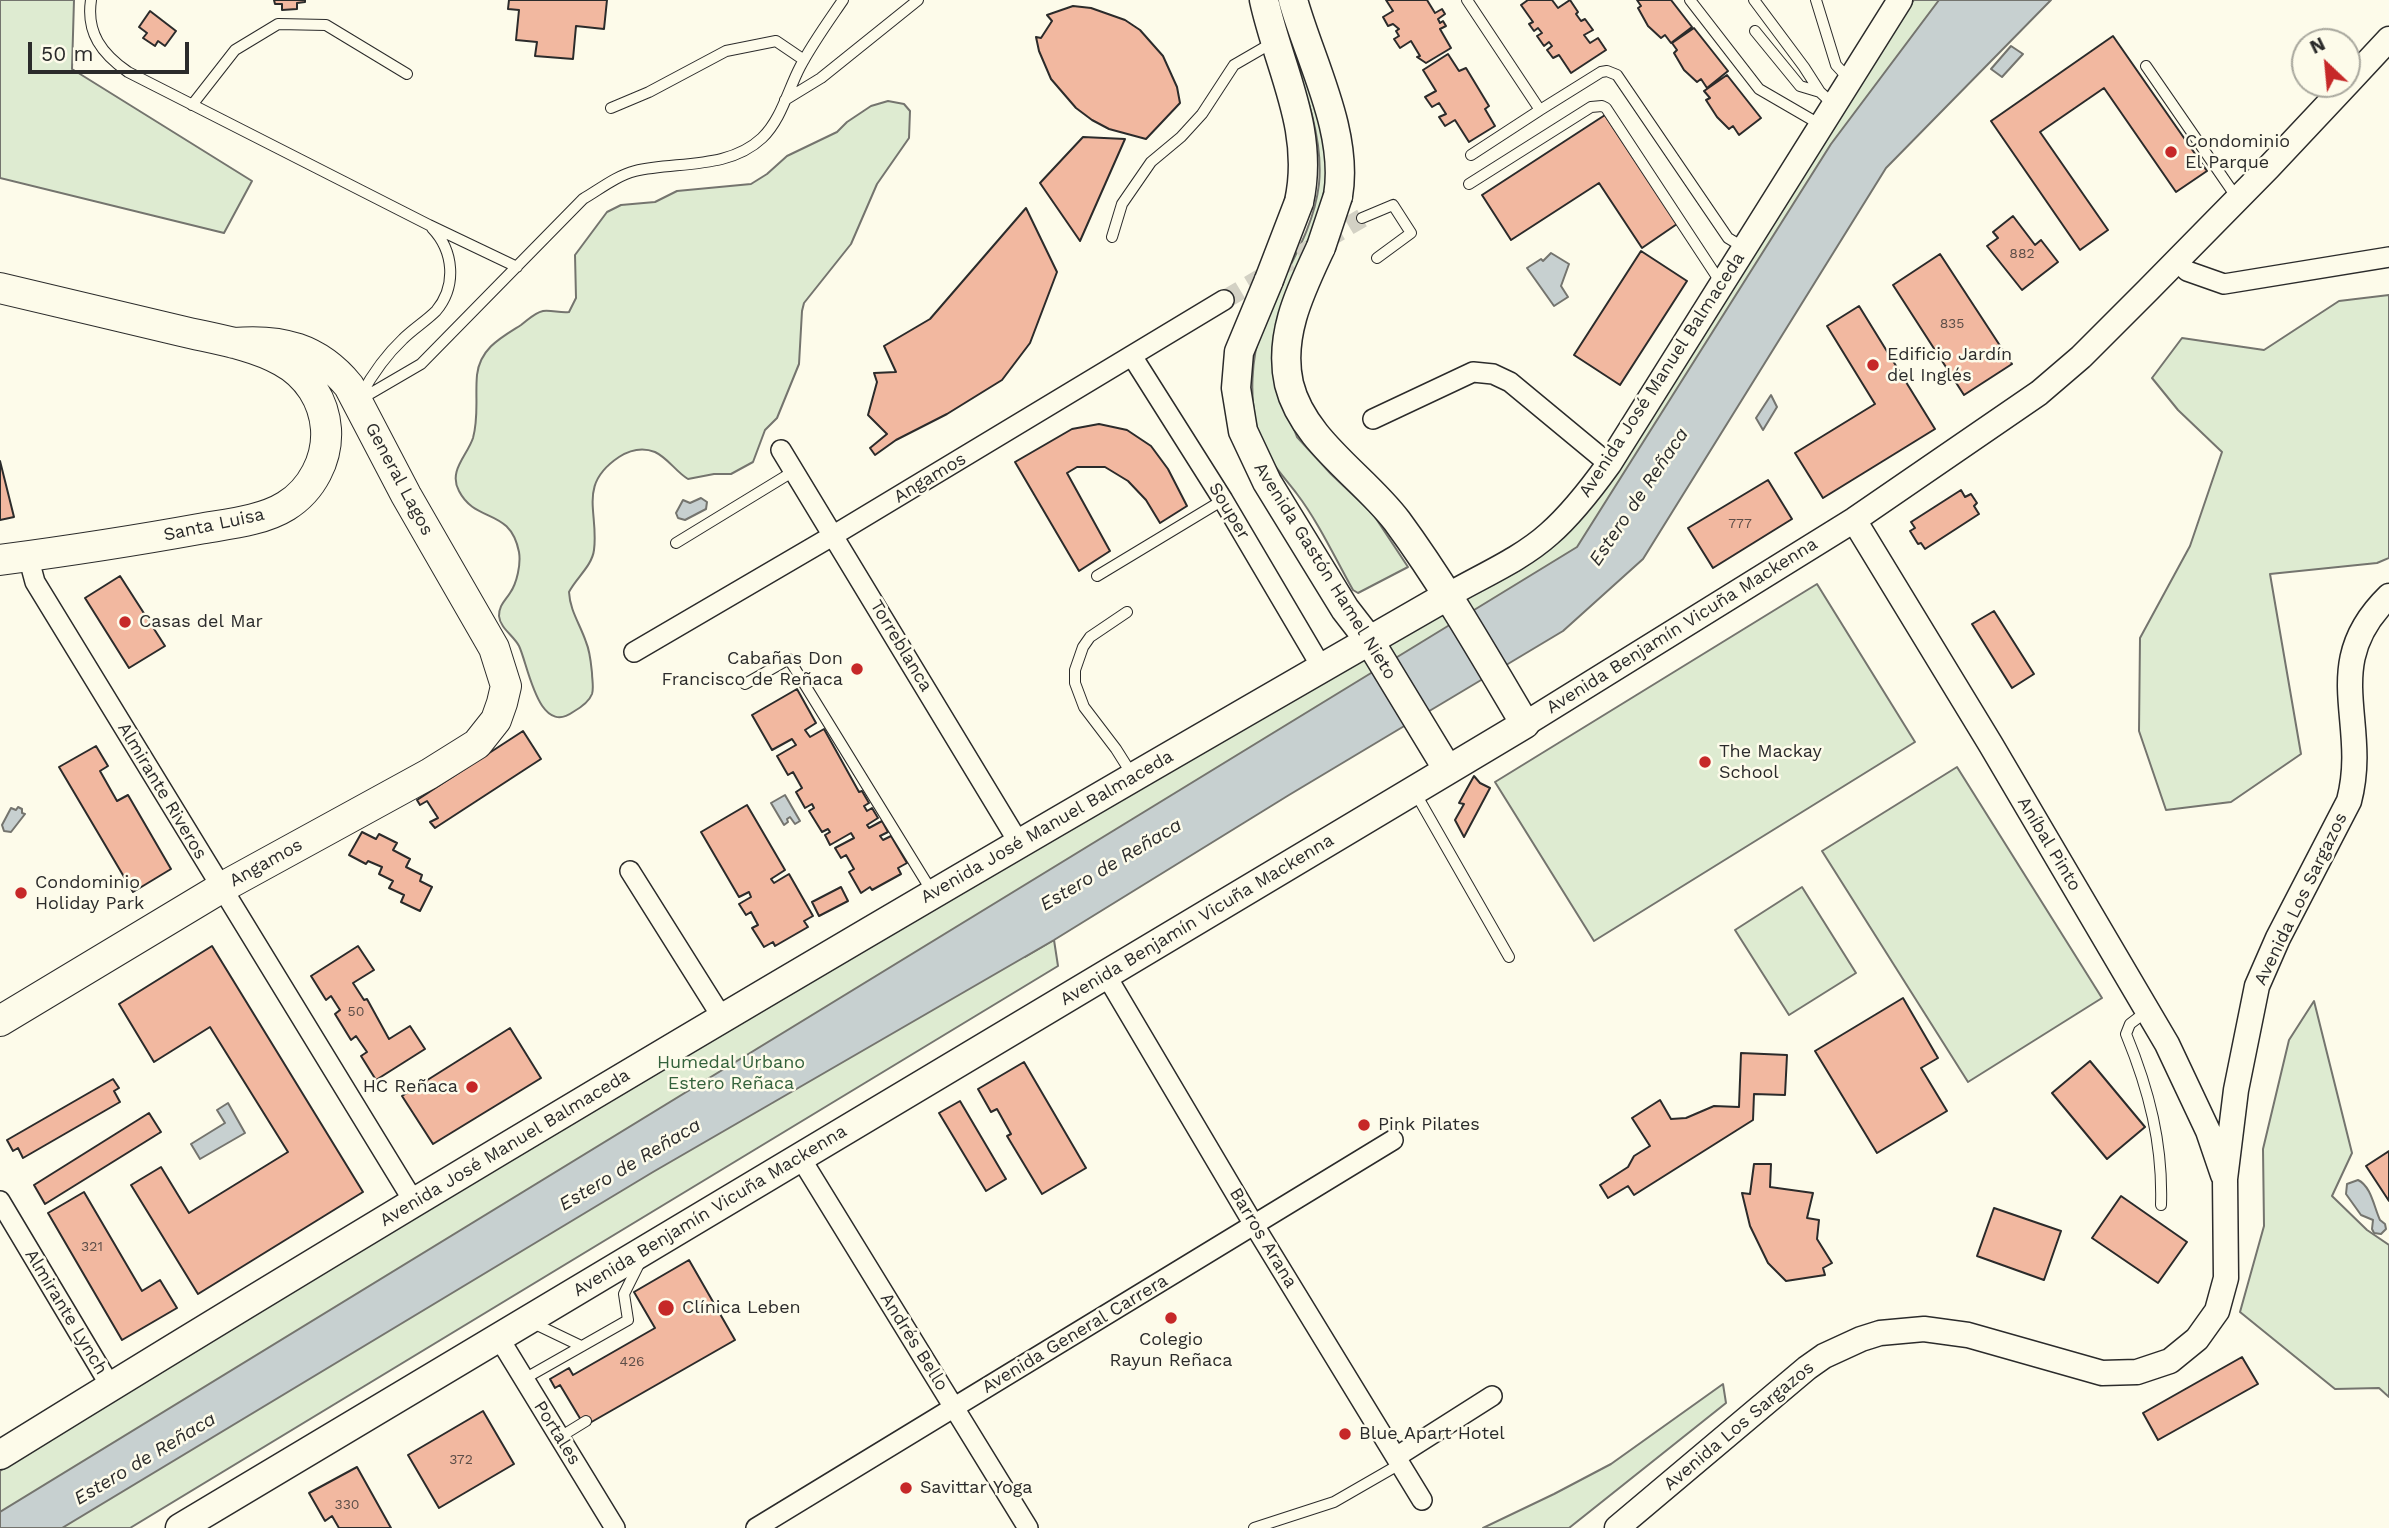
<!DOCTYPE html>
<html>
<head>
<meta charset="utf-8">
<style>
	body { margin:0 }
	#map { position:relative; width:2389px; height:1528px; overflow:hidden; background:#fdfbea; font-family:"Work Sans",sans-serif }
	canvas { display:block }
	.north { position:absolute; left:2291px; top:28px; width:70px; height:70px; box-sizing:border-box; background:#fdfbea; border:2px solid #a9a89e; border-radius:50%; rotate:334deg; font-size:19px; font-weight:700; line-height:28px; text-align:center; color:#2b2b2b }
	.north::after { content:''; display:block; margin:auto; width:24px; height:32px; background:#c62828; clip-path:polygon(50% 0,100% 100%,50% 72%,0 100%) }
	.scale { position:absolute; left:28px; top:42px; width:161px; height:32px; box-sizing:border-box; border:4px solid #2b2b2b; border-top:0; padding-left:9px; font-size:21px; line-height:24px; white-space:nowrap; color:#2b2b2b; -webkit-text-stroke:5px #fdfbea; paint-order:stroke }
</style>
</head>
<body>
<div id="map">
<canvas width="2389" height="1528"></canvas>
<div class="north">N</div>
<div class="scale">50 m</div>
</div>
<script>
const ctx = document.querySelector('canvas').getContext('2d');
ctx.lineJoin = 'round';
function fill(path, color) { ctx.fillStyle = color; ctx.fill(path, 'evenodd'); }
function strokePath(path, color, width, dash) { ctx.strokeStyle = color; ctx.lineWidth = width; ctx.lineCap = dash ? 'butt' : 'round'; ctx.setLineDash(dash || []); ctx.stroke(path); }
function drawText(font, color, halo, rows, align = 'center') {
  ctx.font = font + ' "Work Sans",sans-serif'; ctx.lineWidth = 5; ctx.setLineDash([]); ctx.textBaseline = 'middle'; ctx.strokeStyle = halo; ctx.fillStyle = color; for (const [text, x, y, turn = 0] of rows) {
    ctx.save(); ctx.translate(x, y); ctx.rotate((+turn || 0) * Math.PI / 180); ctx.textAlign = isNaN(turn) ? turn : align; if (halo) ctx.strokeText(text, 0, 0); ctx.fillText(text, 0, 0); ctx.restore();
  }
}
const green = new Path2D(`
	M0 0H74L72 69 252 181 224 233 0 178Z
	M1274 0H1283L1321 122 1328 175 1320 217 1275 380 1297 437 1331 474 1373 514 1408 567 1358 593 1353 590C1335 558 1319 523 1297 494 1281 473 1265 458 1258 432 1249 399 1251 358 1262 327 1279 278 1313 237 1319 184 1325 124 1291 58 1274 0Z
	M1914 0H2010L1877 154 1657 522 1025 957 1054 940 1058 966 130 1528H0V1471L158 1367 1571 516 1857 72Z
	M888 101 904 104 910 111 909 138 877 184 851 244 804 303 802 311 799 364 777 418 765 430 753 462 731 474H714L688 479C676 472 668 458 655 452 642 447 630 450 619 457 577 485 599 512 594 550 592 566 576 578 569 592 570 611 580 624 586 642 590 651 591 663 592 673 592 679 594 688 592 694 589 702 580 708 573 712 538 737 528 664 519 646 514 636 500 628 499 616 499 605 505 601 510 593 517 583 521 564 519 552 510 507 476 524 459 491 448 471 467 456 473 438 479 417 475 396 477 375 480 348 502 337 521 325 528 320 534 313 543 311 552 310 560 313 569 312L576 298 575 255 607 212 621 205 655 202 677 191 751 184 767 174 787 156 837 132 847 122 871 106Z
	M2389 295V558L2377 563 2270 574 2301 754 2231 802 2166 810 2139 731 2140 638 2190 546 2222 452 2178 410 2152 378 2182 338 2264 350 2339 301Z
	M1817 584 1915 742 1594 941 1495 782Z
	M1957 767 2102 998 1968 1082 1822 851Z
	M1802 887 1856 973 1789 1015 1735 930Z
	M2314 1001 2352 1153 2332 1196 2367 1230 2389 1245V1397L2379 1388 2335 1389 2240 1312 2264 1226 2263 1149 2289 1040Z
	M1723 1384 1726 1403 1569 1528H1483L1554 1494 1611 1464Z`);
fill(green, '#deebd1');
strokePath(green, '#74746e', 2);
const water = new Path2D(`
	M1939 0H2051L1886 168 1643 559 1563 631 1289 795 1054 940 653 1172 62 1528H0V1512L1577 547 1831 144Z
	M2011 46 2023 54 2002 77 1991 69Z
	M1551 253 1569 264 1561 286 1568 297 1554 306 1527 268 1541 259 1543 261Z
	M1771 395 1777 407 1763 430 1756 418Z
	M701 498 707 502 706 509 685 520 678 518 676 513 683 500 690 503Z
	M785 795 800 821 795 824 790 817 787 819 788 822 784 825 771 803Z
	M18 807 22 809V813L25 814 11 832 4 831 2 825 11 808 16 810Z
	M228 1103 245 1133 200 1159 191 1144 225 1123 217 1110Z
	M2358 1180C2371 1186 2374 1207 2380 1220L2385 1224 2386 1229 2381 1234 2374 1233 2372 1229 2373 1220 2361 1215 2346 1194 2347 1184Z`);
fill(water, '#c7d0d0');
strokePath(water, '#74746e', 2);
const building = new Path2D(`
	M274 0H305V2L297 3V9L282 10V4H275Z
	M509 0H607L604 29 576 26 573 59 535 56 537 42 516 40 519 10 508 9Z
	M1386 0H1427L1435 13 1442 9 1445 14 1438 19 1440 23 1443 21 1446 26 1440 29 1451 48 1426 63 1417 57 1420 56 1411 41 1400 48 1394 39 1399 36 1396 31 1399 29 1393 24 1388 26 1383 17 1393 11Z
	M1528 0H1552L1558 8 1570 0 1578 12 1576 14 1581 21 1585 19 1593 30 1584 35 1590 43 1598 38 1606 50 1571 73 1559 55 1553 58 1547 50 1552 46 1549 42 1544 46 1537 36 1542 33 1538 28 1534 31 1529 24 1533 22 1521 5Z
	M1637 0H1671L1692 27 1671 43 1665 35 1661 38 1648 26 1638 8 1641 6Z
	M1073 6 1091 8 1125 20 1140 30 1163 56 1177 87 1180 103 1146 139 1109 129 1092 120 1076 108 1051 79 1039 51 1036 37 1041 38 1052 21 1047 15Z
	M150 11 176 31 165 46 158 41 155 46 143 38 147 33 139 27Z
	M1694 28 1728 71 1707 88 1701 79 1697 82 1684 70 1674 53 1677 50 1672 43Z
	M2113 36 2207 171 2176 192 2104 88 2040 132 2108 230 2080 250 1991 121Z
	M1448 54 1459 71 1466 68 1489 106 1485 109 1495 126 1469 142 1455 120 1445 126 1439 117 1446 114 1439 103 1432 107 1425 97 1436 91 1423 70Z
	M1727 75 1761 118 1739 135 1733 126 1729 129 1717 117 1706 100 1710 98 1704 91Z
	M1605 115 1677 224 1642 248 1599 183 1511 240 1482 195Z
	M1083 137 1125 139 1080 241 1040 183Z
	M1026 208 1057 272 1030 343 1002 380 947 414 896 440 875 455 870 448 887 434 868 415 877 382 874 373 896 372 884 346 930 319Z
	M2013 216 2035 245 2041 240 2058 262 2022 290 1987 246 1998 238 1993 232Z
	M1641 251 1687 281 1620 385 1574 355Z
	M1940 254 2012 364 1964 395 1893 285Z
	M1859 306 1935 429 1823 498 1795 453 1875 404 1827 326Z
	M1099 424 1127 430 1151 446 1168 469 1187 506 1160 523 1146 500 1128 481 1105 467H1077L1067 473 1110 551 1079 571 1015 462 1072 429Z
	M0 461 14 517 0 520Z
	M1768 480 1792 519 1713 568 1688 528Z
	M1961 490 1965 497 1971 494 1977 503 1974 506 1979 514 1925 549 1921 543 1918 544 1910 531 1915 528 1911 522Z
	M120 576 165 646 129 668 85 598Z
	M1994 611 2034 674 2012 688 1972 624Z
	M797 689 816 723 805 730 810 737 824 729 859 792 862 791 869 803 864 806 867 811 872 808 878 818 867 825 869 828 882 821 888 832 880 836 883 840 891 836 907 863 898 868 901 874 872 890 870 887 861 893 849 872 854 869 846 855 841 858 835 848 854 838 851 833 830 845 825 835 830 832 828 829 822 832 809 811 814 808 812 804 805 808 796 792 802 788 793 772 788 775 777 756 796 745 792 739 772 750 752 715Z
	M523 731 541 759 435 828 430 822 438 818 427 801 420 805 417 800Z
	M96 746 108 766 100 771 117 801 128 795 171 869 133 892 59 767Z
	M1474 776 1480 783 1490 788 1464 837 1455 820 1464 804 1459 803Z
	M747 805 785 870 771 879 774 883 789 874 813 916 804 921 808 927 775 946 773 942 764 947 752 928 758 925 751 912 746 915 739 904 751 897 749 892 739 897 701 832Z
	M362 832 376 839 379 834 397 843 393 850 410 859 406 867 422 875 420 881 432 887 420 911 401 902 404 895 389 888 393 881 379 874 382 867 368 861 366 864 349 855Z
	M841 887 848 901 819 916 812 902Z
	M212 946 363 1192 198 1294 131 1185 161 1167 189 1213 288 1152 210 1027 154 1062 119 1004Z
	M358 946 374 970 353 983 364 1000 367 999 389 1039 410 1026 425 1049 376 1080 361 1056 367 1052 356 1036 351 1040 335 1014 340 1010 331 996 326 1000 311 976Z
	M1903 998 1938 1058 1921 1068 1947 1111 1877 1153 1815 1051Z
	M510 1028 541 1078 433 1144 402 1096Z
	M1741 1053 1787 1055 1785 1095 1754 1094 1753 1120 1634 1195 1628 1186 1608 1198 1600 1185 1628 1167 1634 1156 1650 1146 1632 1118 1660 1100 1671 1119 1686 1118 1714 1106 1739 1107Z
	M2090 1061 2145 1127 2107 1159 2052 1093Z
	M1024 1062 1086 1168 1042 1194 1007 1136 1011 1134 997 1109 991 1112 978 1089Z
	M113 1079 119 1088 114 1091 120 1102 23 1158 18 1148 13 1151 7 1140Z
	M960 1101 1006 1179 986 1191 939 1113Z
	M149 1113 161 1132 45 1204 34 1185Z
	M2389 1151V1201L2366 1166Z
	M1754 1164H1771L1770 1187 1813 1193 1807 1218 1819 1220 1817 1239 1832 1263 1823 1268 1825 1275 1786 1281 1768 1263 1750 1226 1742 1193 1750 1194Z
	M84 1192 142 1291 160 1280 177 1308 122 1340 48 1213Z
	M2121 1196 2187 1242 2158 1283 2092 1238Z
	M1994 1208 2061 1231 2044 1280 1977 1256Z
	M689 1260 735 1340 588 1424 581 1420 560 1385 555 1388 550 1379 569 1368 573 1375 655 1328 634 1292Z
	M2242 1357 2258 1384 2158 1440 2143 1413Z
	M483 1411 514 1464 439 1508 408 1455Z
	M357 1467 391 1528H339L332 1516 325 1521 309 1493Z`);
fill(building, '#f2b8a0');
strokePath(building, '#2b2b2b', 2);
strokePath(new Path2D(`
	M1224 300 1362 218`), '#d3d1c4', 19, [19, 10]);
const service = new Path2D(`
	M91 0C86 33 102 54 128 72L429 225 517 267
	M1467 0 1540 110 1601 72 1607 71 1617 75 1728 238 1743 247
	M1690 0 1759 89 1821 125
	M1754 0 1804 67 1820 92 1834 105
	M1816 0 1836 65 1849 79
	M1755 31 1800 86 1820 92
	M2146 66 2237 198
	M785 100 821 78 918 0
	M192 105 235 50 278 24 326 25 407 74
	M611 108 649 92 726 51 776 41 804 60
	M1471 155 1540 110
	M1469 184 1591 107 1602 106 1606 108 1721 283
	M1362 218 1393 205 1411 233 1377 258
	M1112 237 1122 204 1151 162 1181 137 1202 114 1234 65 1272 43
	M361 395C372 375 386 355 403 339 413 329 426 321 436 311 457 286 454 251 432 228
	M361 399 421 364 583 199C600 189 616 176 635 171 676 161 728 170 762 138 781 120 788 90 800 67 812 44 828 22 843 0
	M676 543 794 471
	M1097 576 1223 500
	M1127 612 1090 637 1083 647 1075 670V683L1084 707 1116 749 1133 776
	M745 684 789 659 931 890
	M1416 794 1509 957
	M2147 1011 2130 1024 2126 1034C2149 1090 2163 1144 2161 1205
	M531 1322 581 1346
	M524 1379 628 1320 624 1294 640 1262
	M560 1437 586 1421
	M1254 1528 1334 1502 1400 1464`);
const minor = new Path2D(`
	M2176 260 2187 271 2224 284 2389 257
	M1132 356 1223 500 1322 668
	M1373 419 1473 372 1493 374 1510 382 1609 464
	M781 450 1019 843
	M28 556 35 582 414 1202
	M634 652 834 535 1224 300
	M630 871 723 1019
	M1106 975 1254 1225 1422 1500
	M800 1157 1028 1528
	M0 1201 111 1387
	M499 1338 615 1528
	M1396 1457 1492 1396
	M756 1528 1393 1140`);
const tertiary = new Path2D(`
	M2347 84 2389 39
	M1854 520 1991 745 2167 1044 2208 1131 2223 1175
	M1447 596C1481 576 1520 560 1549 534 1572 514 1591 489 1609 464L1900 0
	M1525 724 1854 520 2039 393 2081 357 2148 290 2269 167 2347 84
	M1617 1528 1807 1368 1824 1356 1861 1339 1880 1333 1924 1329 1968 1335 2102 1373 2137 1372 2170 1361 2197 1339 2217 1311 2226 1278 2225 1179 2236 1090 2257 986 2278 938 2349 801C2370 721 2318 665 2389 596`);
const secondary = new Path2D(`
	M1264 0C1279 69 1315 129 1299 202
	M1293 0C1310 61 1349 132 1338 196
	M1269 280 1239 352 1236 388 1243 431 1267 482 1345 609 1369 640 1448 770
	M0 1455C477 1160 961 875 1447 596
	M180 1528 1525 724C1484 655 1444 585 1397 521 1363 476 1303 441 1289 384 1278 335 1301 290 1321 247`);
const primary = new Path2D(`
	M0 288C60 302 121 317 181 331 214 339 252 344 282 361 308 375 324 401 326 429 328 459 312 490 286 506 262 521 227 524 199 529 133 541 67 551 0 560
	M0 1021 221 888 429 774 477 744 496 720 502 703 506 686 494 648 406 495 349 386C318 348 281 339 234 343`);
strokePath(service, '#2b2b2b', 12);
strokePath(minor, '#2b2b2b', 22);
strokePath(tertiary, '#2b2b2b', 27);
strokePath(secondary, '#2b2b2b', 31);
strokePath(primary, '#2b2b2b', 32);
strokePath(service, '#fdfbea', 10);
strokePath(minor, '#fdfbea', 19);
strokePath(tertiary, '#fdfbea', 24);
strokePath(secondary, '#fdfbea', 28);
strokePath(primary, '#fdfbea', 30);
const secondaryBridge = new Path2D(`
	M1321 247 1338 196
	M1269 280 1299 202`);
strokePath(secondaryBridge, '#2b2b2b', 31, []);
strokePath(secondaryBridge, '#fdfbea', 28);
for (const [x, y, r, color] of [
	[2171,152,7,"#c62828"],
	[1873,365,7,"#c62828"],
	[125,622,7,"#c62828"],
	[857,669,7,"#c62828"],
	[1705,762,7,"#c62828"],
	[21,893,7,"#c62828"],
	[472,1087,7,"#c62828"],
	[1364,1125,7,"#c62828"],
	[666,1308,9,"#c62828"],
	[1171,1318,7,"#c62828"],
	[1345,1434,7,"#c62828"],
	[906,1488,7,"#c62828"]
]) { const dot = new Path2D(); dot.arc(x, y, r, 0, 2 * Math.PI); ctx.fillStyle = color; ctx.fill(dot); strokePath(dot, '#fdfbea', 2.5); }
drawText('14px', '#5d4e48', null, [
	["882",2022,254],
	["835",1952,324],
	["777",1740,524],
	["50",356,1012],
	["321",92,1247],
	["426",632,1362],
	["372",461,1460],
	["330",347,1505]
]);
drawText('18px', '#2b2b2b', '#fdfbea', [
	["Condominio",2185,142],
	["El Parque",2185,163],
	["Edificio Jardín",1887,355],
	["del Inglés",1887,376],
	["Casas del Mar",139,622],
	["Cabañas Don",843,659,"right"],
	["Francisco de Reñaca",843,680,"right"],
	["The Mackay",1719,752],
	["School",1719,773],
	["Condominio",35,883],
	["Holiday Park",35,904],
	["HC Reñaca",458,1087,"right"],
	["Pink Pilates",1378,1125],
	["Clínica Leben",682,1308],
	["Colegio",1171,1340,"center"],
	["Rayun Reñaca",1171,1361,"center"],
	["Blue Apart Hotel",1359,1434],
	["Savittar Yoga",920,1488]
], 'left');
drawText('18px', '#2b2b2b', '#fdfbea', [
	["Avenida José Manuel Balmaceda",1662,375,-57],
	["Angamos",930,478,-31],
	["General Lagos",399,479,62],
	["Souper",1229,511,59],
	["Santa Luisa",214,525,-12],
	["Avenida Gastón Hamel Nieto",1325,571,58],
	["Avenida Benjamín Vicuña Mackenna",1682,626,-32],
	["Torreblanca",901,646,59],
	["Almirante Riveros",162,791,59],
	["Avenida José Manuel Balmaceda",1047,827,-30],
	["Aníbal Pinto",2049,844,59],
	["Angamos",266,863,-29],
	["Avenida Los Sargazos",2301,899,-64],
	["Avenida Benjamín Vicuña Mackenna",1197,920,-31],
	["Avenida José Manuel Balmaceda",505,1148,-31],
	["Avenida Benjamín Vicuña Mackenna",710,1211,-31],
	["Barros Arana",1263,1238,59],
	["Almirante Lynch",66,1312,59],
	["Avenida General Carrera",1075,1334,-31],
	["Andrés Bello",914,1342,58],
	["Avenida Los Sargazos",1739,1426,-40],
	["Portales",557,1433,58]
]);
drawText('18px', '#34623c', '#fdfbea', [
	["Humedal Urbano",731,1063],
	["Estero Reñaca",731,1084]
]);
drawText('italic 19px', '#2b2b2b', '#fdfbea', [
	["Estero de Reñaca",1639,497,-56],
	["Estero de Reñaca",1111,865,-31],
	["Estero de Reñaca",630,1165,-31],
	["Estero de Reñaca",145,1459,-31]
]);
</script>
</body>
</html>
